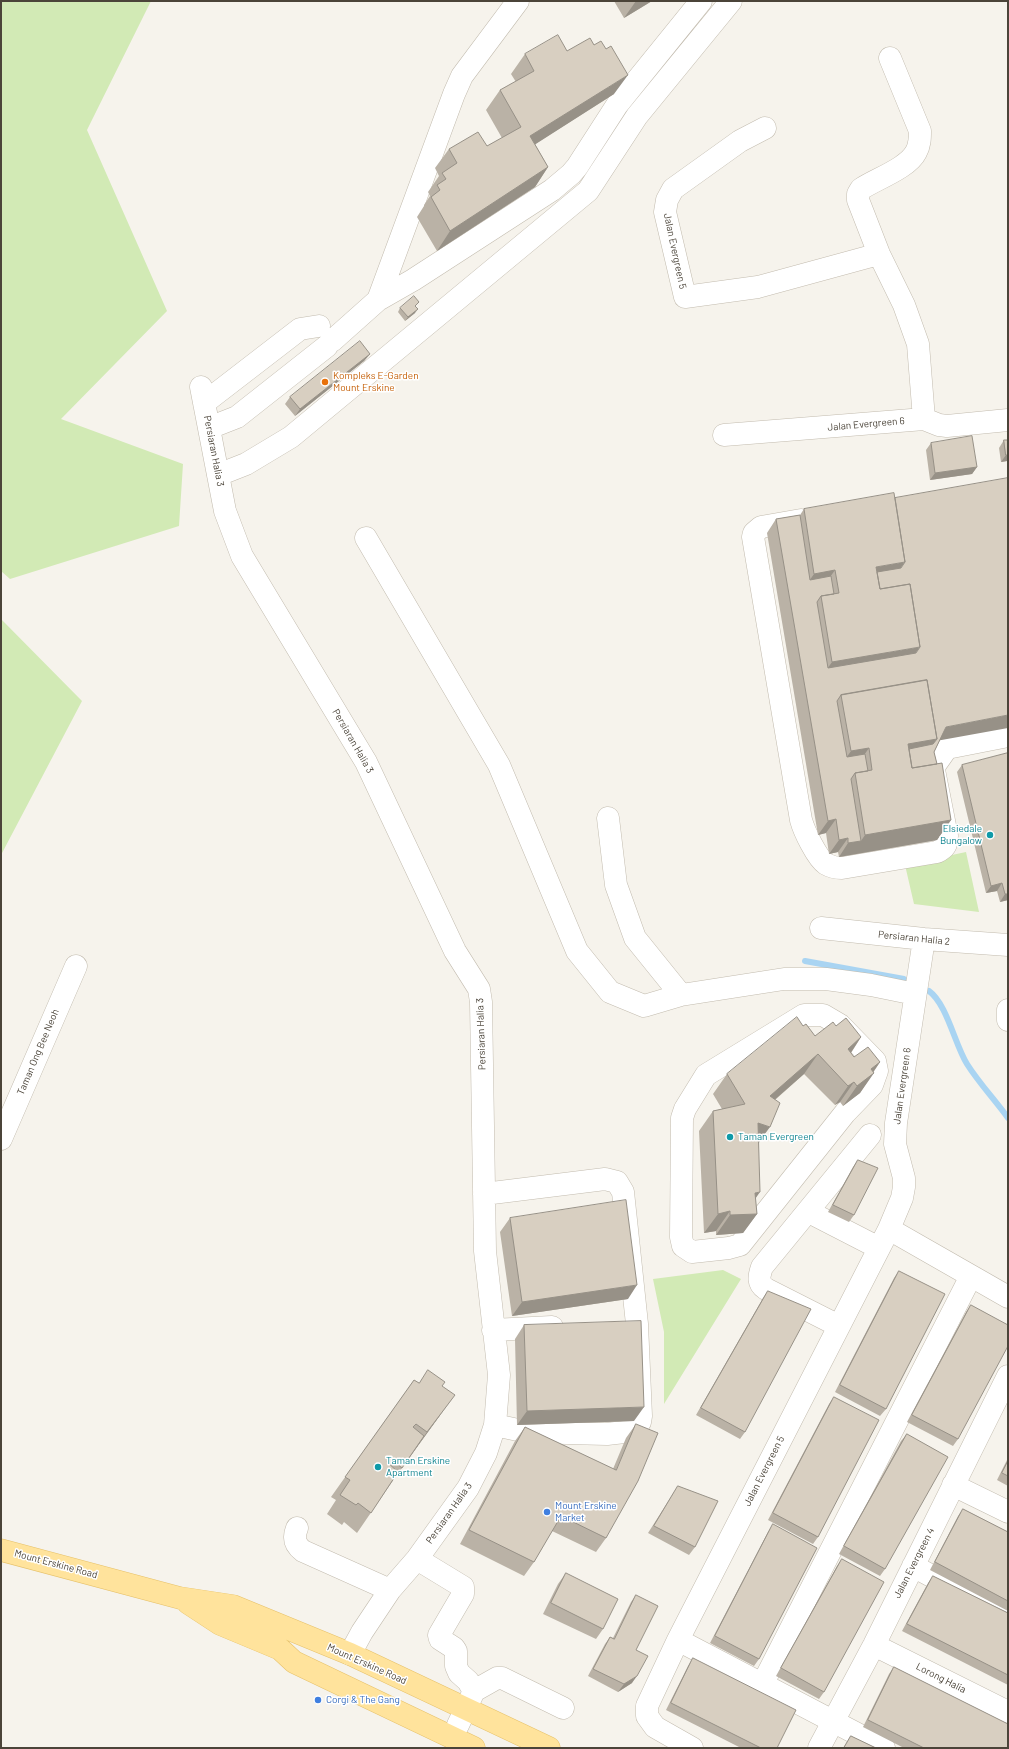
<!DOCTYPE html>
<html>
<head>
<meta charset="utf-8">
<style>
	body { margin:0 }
	#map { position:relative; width:1009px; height:1749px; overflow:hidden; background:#f6f3ec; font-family:Barlow,sans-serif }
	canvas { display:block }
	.frame { position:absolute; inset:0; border:2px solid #4b4439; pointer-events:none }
</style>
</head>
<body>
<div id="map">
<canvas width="1009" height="1749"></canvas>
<div class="frame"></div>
</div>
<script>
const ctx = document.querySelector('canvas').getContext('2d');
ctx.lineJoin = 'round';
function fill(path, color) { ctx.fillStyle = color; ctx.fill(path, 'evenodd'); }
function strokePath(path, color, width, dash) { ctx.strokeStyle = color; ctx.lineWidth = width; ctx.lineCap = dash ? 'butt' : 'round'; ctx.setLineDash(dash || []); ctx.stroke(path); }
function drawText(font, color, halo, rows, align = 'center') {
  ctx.font = font + ' Barlow,sans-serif'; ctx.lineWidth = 3; ctx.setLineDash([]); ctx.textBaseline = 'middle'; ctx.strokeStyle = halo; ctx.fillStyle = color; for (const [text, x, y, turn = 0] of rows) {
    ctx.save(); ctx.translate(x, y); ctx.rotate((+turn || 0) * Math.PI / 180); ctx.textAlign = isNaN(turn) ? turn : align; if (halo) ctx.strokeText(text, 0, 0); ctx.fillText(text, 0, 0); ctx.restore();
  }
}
fill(new Path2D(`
	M1 1H151L87 130 167 311 61 419 183 464 179 526 10 579 1 571Z
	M1 619 82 701 1 855Z
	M966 852 979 912 914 904 905 865Z
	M723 1270 741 1279 664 1404V1332L653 1279Z`), '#d2eab5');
strokePath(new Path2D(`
	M805 961 904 979
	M929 991C947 1004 955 1045 967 1064 979 1083 995 1100 1008 1118`), '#a9d4f2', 6);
const minor = new Path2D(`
	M890 58 920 131C920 138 920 145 916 152 908 168 876 179 861 189L858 194V200L879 254 904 305 918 344 924 419
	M765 128 740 141 673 189 667 200 665 212 685 297 758 287 879 254
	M378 300 454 94 462 76 518 1
	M332 341 378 300 413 280 552 190 571 174 577 167 617 105 701 1
	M201 387 225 511 242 556 366 762 455 951 479 989 481 1002 485 1251 499 1375 495 1425 486 1453 468 1488 417 1559 390 1590 362 1632 350 1654
	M204 403 300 329 319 326
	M209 428 237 417 327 346
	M724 435 924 419 939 425 947 426 1008 420
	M218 475 246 464 291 437 588 191 637 116 731 1
	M801 520 761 527 754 533 753 537 801 820C804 831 817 858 826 864 831 867 836 868 842 868L937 852C945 848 947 845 947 836L934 770 935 765 947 748 1008 736
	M366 538 499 765 577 951 610 992 644 1006 681 995 784 979H826L871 985 915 994
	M608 818 616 885 635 938 681 995
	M821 928 924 939 1008 945
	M1008 1010V1020
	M804 1015H823L840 1025 875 1061 877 1071 872 1085 845 1113 740 1245 729 1248 692 1252 683 1246 681 1237 682 1118 685 1109 706 1075Z
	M1 1139 76 966
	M484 1194 605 1179 617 1182 623 1192 637 1324 641 1416 640 1422 633 1431 607 1434 527 1432 495 1425
	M809 1212 879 1248
	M889 1229 1008 1297
	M839 1326 766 1289C757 1283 759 1276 762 1267L870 1135
	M493 1330 552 1327
	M953 1485 1008 1512
	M297 1528C293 1538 295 1545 303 1551L390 1590
	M417 1559 463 1587V1594L439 1635 440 1639 454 1648 456 1651V1666L459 1673 468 1681 474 1691
	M913 1566 1008 1617
	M678 1640 884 1748
	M874 1645 1008 1712
	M762 1685 971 1276
	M458 1725 474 1691 497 1678H502L563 1708
	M692 1748 655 1727 647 1716V1706L678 1640 889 1229 902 1198 904 1187V1178L895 1144 896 1123 924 939
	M819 1748 874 1645 1008 1376`);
const major = new Path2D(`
	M1 1550 180 1598 233 1606 350 1654 549 1748
	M188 1603 220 1624 280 1649 294 1662 474 1748`);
strokePath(minor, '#c2bbae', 23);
strokePath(major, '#e6c16a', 23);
strokePath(minor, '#fff', 22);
strokePath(major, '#ffe39c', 22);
fill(new Path2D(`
	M614 1H652L624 18Z
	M567 51 614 94 535 144 548 167 535 187 437 251 417 217 424 206V205L430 196 428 192 439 176 435 168 449 149 487 146 502 138 486 110 500 90 516 82 511 74 525 54Z
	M419 302 415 306V313L405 321 398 312 400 308Z
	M370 354 364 361 295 416 285 404 290 397Z
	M1004 440H1008V466L1007 461 1001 462 999 448Z
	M931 443 977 467 972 474 930 480 926 450Z
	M804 509 940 740 934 752 951 820 937 840 839 857 838 852 829 854 826 833 818 835 767 533 776 519 800 515Z
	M1008 753V900L1000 902 997 891 986 893 957 772 962 765Z
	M803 1026 815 1036 836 1026 861 1037 851 1053 854 1057 880 1062 860 1093 843 1106 840 1102 835 1105 804 1074 775 1100 759 1143 755 1199 757 1214 743 1233 716 1235V1231L704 1233 699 1131 713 1111 722 1109 713 1094 727 1074Z
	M858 1160 854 1215 849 1222 828 1212 853 1167Z
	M510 1218 628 1299 512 1316 500 1232Z
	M899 1271 886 1409 880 1416 835 1392 894 1278Z
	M768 1291 745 1432 740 1439 696 1415 763 1298Z
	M971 1305 958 1439 953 1446 907 1422 966 1312Z
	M524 1325 634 1421 517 1425 515 1339Z
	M414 1380 419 1383 442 1386 441 1414 394 1479 357 1533 344 1522 342 1525 327 1514 336 1500 331 1497Z
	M834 1397 818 1537 813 1544 768 1520 829 1404Z
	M636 1424 606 1538 596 1552 552 1531 534 1562 524 1576 460 1544 515 1441 525 1427 613 1469 626 1438Z
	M907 1434 885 1569 880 1576 839 1554 901 1441Z
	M1008 1458V1486L997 1480Z
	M678 1486 695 1547 689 1555 648 1533Z
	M963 1509 1008 1532V1611L930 1570 958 1516Z
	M773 1524 759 1659 754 1666 710 1643 768 1532Z
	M842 1559 824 1692 819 1699 776 1676 837 1566Z
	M566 1573 603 1629 596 1639 543 1614 558 1584Z
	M933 1576 1008 1613V1685L902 1631 928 1583Z
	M636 1595V1650L632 1683 618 1692 588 1676 605 1644 610 1637 613 1638 631 1602Z
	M693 1658 777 1748H741L666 1710 688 1666Z
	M894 1667 1008 1748H904L863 1727 889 1674Z
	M851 1736 876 1748H843Z`), '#bab2a6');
fill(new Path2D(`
	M636 1H652L624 18Z
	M628 75 614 94 517 156 530 136Z
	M548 167 535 187 437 251 450 231Z
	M418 309 415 313 405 321 408 317Z
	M370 354 364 361 295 416 300 409Z
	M1006 455H1008V461H1007L1001 462Z
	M977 467 972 474 930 480 935 473Z
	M905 562 891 582 874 585 876 567Z
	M835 570 821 590 800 594 814 574Z
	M920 647 906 667 818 682 832 662Z
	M1008 715V728L936 741 946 727Z
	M937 739 923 758 906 762 908 744Z
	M869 748 855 768 837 771 851 751Z
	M836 819 826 833 818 835 828 821Z
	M951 820 937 840 839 857 848 843 861 841 865 835Z
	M848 838 838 852 829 854 839 840Z
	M1002 883 997 891 986 893 991 886Z
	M1005 894H1008V900L1000 902Z
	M861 1037 848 1057V1049Z
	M818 1054 804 1074 756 1116 770 1096Z
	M880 1062 871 1075 874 1073 860 1093 843 1106 857 1086 871 1069Z
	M854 1082 840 1102 835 1105 848 1086Z
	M758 1123 770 1127 756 1146Z
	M760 1192 746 1212 755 1193Z
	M730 1211 716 1231 704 1233 718 1214Z
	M757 1214 743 1233 716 1235 730 1215Z
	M637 1285 628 1299 512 1316 522 1302Z
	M455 1395 441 1414 388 1487 427 1432Z
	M644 1407 634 1421 517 1425 527 1411Z
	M637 1676 632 1683 618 1692 624 1684Z`), '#979187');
const building = new Path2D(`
	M558 35 567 51 590 38 594 45 601 41 606 49 611 46 628 75 530 136 548 167 450 231 431 197 440 190 437 185 446 179 442 173 457 163 449 149 478 132 487 146 521 127 500 90 534 71 525 54Z
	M414 296 419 302 415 306 418 309 408 317 400 308Z
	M360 341 370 354 300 409 290 397Z
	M972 436 977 467 935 473 931 443Z
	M1004 440H1008V455H1006Z
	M1008 478V715L946 727 934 752 937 764 912 768 909 749 933 744 937 739 927 680 841 695 837 701 847 757 865 754 868 771 855 773 851 779 861 841 848 843V838L839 840 836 819 828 821 776 519 800 515 810 580 831 576 834 594 821 596 817 602 828 668 916 653 920 647 910 584 880 589 877 572 901 568 905 562 895 498Z
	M894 493 905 562 876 567 880 589 910 584 920 647 832 662 821 596 839 593 835 570 814 574 804 509Z
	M927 680 937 739 908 744 912 768 942 763 951 820 865 835 855 773 872 770 869 748 851 751 841 695Z
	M1008 753V894H1005L1002 883 991 886 962 765Z
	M797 1017 803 1026 806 1024 815 1036 833 1022 836 1026 846 1018 861 1037 848 1049 854 1057 868 1047 880 1062 871 1069 874 1073 857 1086 854 1082 848 1086 818 1054 770 1096 780 1103 770 1127 758 1123 760 1192 755 1193 757 1214 730 1215V1211L718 1214 713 1111 745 1104 727 1074Z
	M858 1160 878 1168 854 1215 833 1205Z
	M626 1200 637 1285 522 1302 510 1218Z
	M899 1271 945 1294 886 1409 840 1385Z
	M768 1291 811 1309 745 1432 701 1408Z
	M971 1305 1008 1325V1346L958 1439 912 1415Z
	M641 1321 644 1407 527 1411 524 1325Z
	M428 1370 445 1382 442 1386 455 1395 427 1432 416 1424 413 1427 424 1436 402 1468 390 1458 387 1462 398 1472 371 1513 358 1503 356 1505 340 1495 350 1480 345 1477 414 1380 419 1383Z
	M834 1397 879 1420 818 1537 773 1513Z
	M636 1424 658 1433 638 1481 606 1538 561 1516 534 1562 469 1530 525 1427 616 1470Z
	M907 1434 948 1457 885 1569 844 1546Z
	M1008 1461V1476L1002 1473Z
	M678 1486 718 1501 695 1547 654 1526Z
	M963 1509 1008 1532V1601L935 1562Z
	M773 1524 817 1548 759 1659 715 1636Z
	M842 1559 884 1582 824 1692 781 1668Z
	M566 1573 618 1599 603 1629 551 1603Z
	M933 1576 1008 1613V1675L907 1624Z
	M636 1595 658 1606 636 1650 648 1656 637 1676 624 1684 593 1669 610 1637 614 1639Z
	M693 1658 796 1710 777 1748H761L671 1703Z
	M894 1667 1008 1724V1748H924L868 1720Z
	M851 1736 876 1748H844Z`);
fill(building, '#d8cfc1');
strokePath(building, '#979187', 1);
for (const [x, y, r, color] of [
	[325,382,4,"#e8710a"],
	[990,835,4,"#0f9aa8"],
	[730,1137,4,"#0f9aa8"],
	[378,1467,4,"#0f9aa8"],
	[547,1512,4,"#3f7fe0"],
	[318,1700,4,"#3f7fe0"]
]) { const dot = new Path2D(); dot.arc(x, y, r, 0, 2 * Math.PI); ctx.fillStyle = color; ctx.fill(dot); strokePath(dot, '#fff', 1.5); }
drawText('10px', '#4b4439', '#fff', [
	["Jalan Evergreen 5",675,251,78],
	["Jalan Evergreen 6",866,424,-5],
	["Persiaran Halia 3",214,451,79],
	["Persiaran Halia 3",353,741,60],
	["Persiaran Halia 2",914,938,6],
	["Persiaran Halia 3",481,1034,-92],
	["Taman Ong Bee Neoh",38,1052,-67],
	["Jalan Evergreen 6",902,1086,-82],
	["Jalan Evergreen 5",764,1471,-63],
	["Persiaran Halia 3",449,1513,-55],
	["Jalan Evergreen 4",914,1563,-63],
	["Mount Erskine Road",56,1564,15],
	["Mount Erskine Road",367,1664,24],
	["Lorong Halia",941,1678,27]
]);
drawText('10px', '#c56008', '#fff', [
	["Kompleks E-Garden",333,376],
	["Mount Erskine",333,388]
], 'left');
drawText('10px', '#0d838f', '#fff', [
	["Elsiedale",982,829,"right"],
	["Bungalow",982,841,"right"],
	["Taman Evergreen",738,1137],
	["Taman Erskine",386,1461],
	["Apartment",386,1473]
], 'left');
drawText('10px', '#366cbe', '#fff', [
	["Mount Erskine",555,1506],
	["Market",555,1518],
	["Corgi & The Gang",326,1700]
], 'left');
</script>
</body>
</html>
